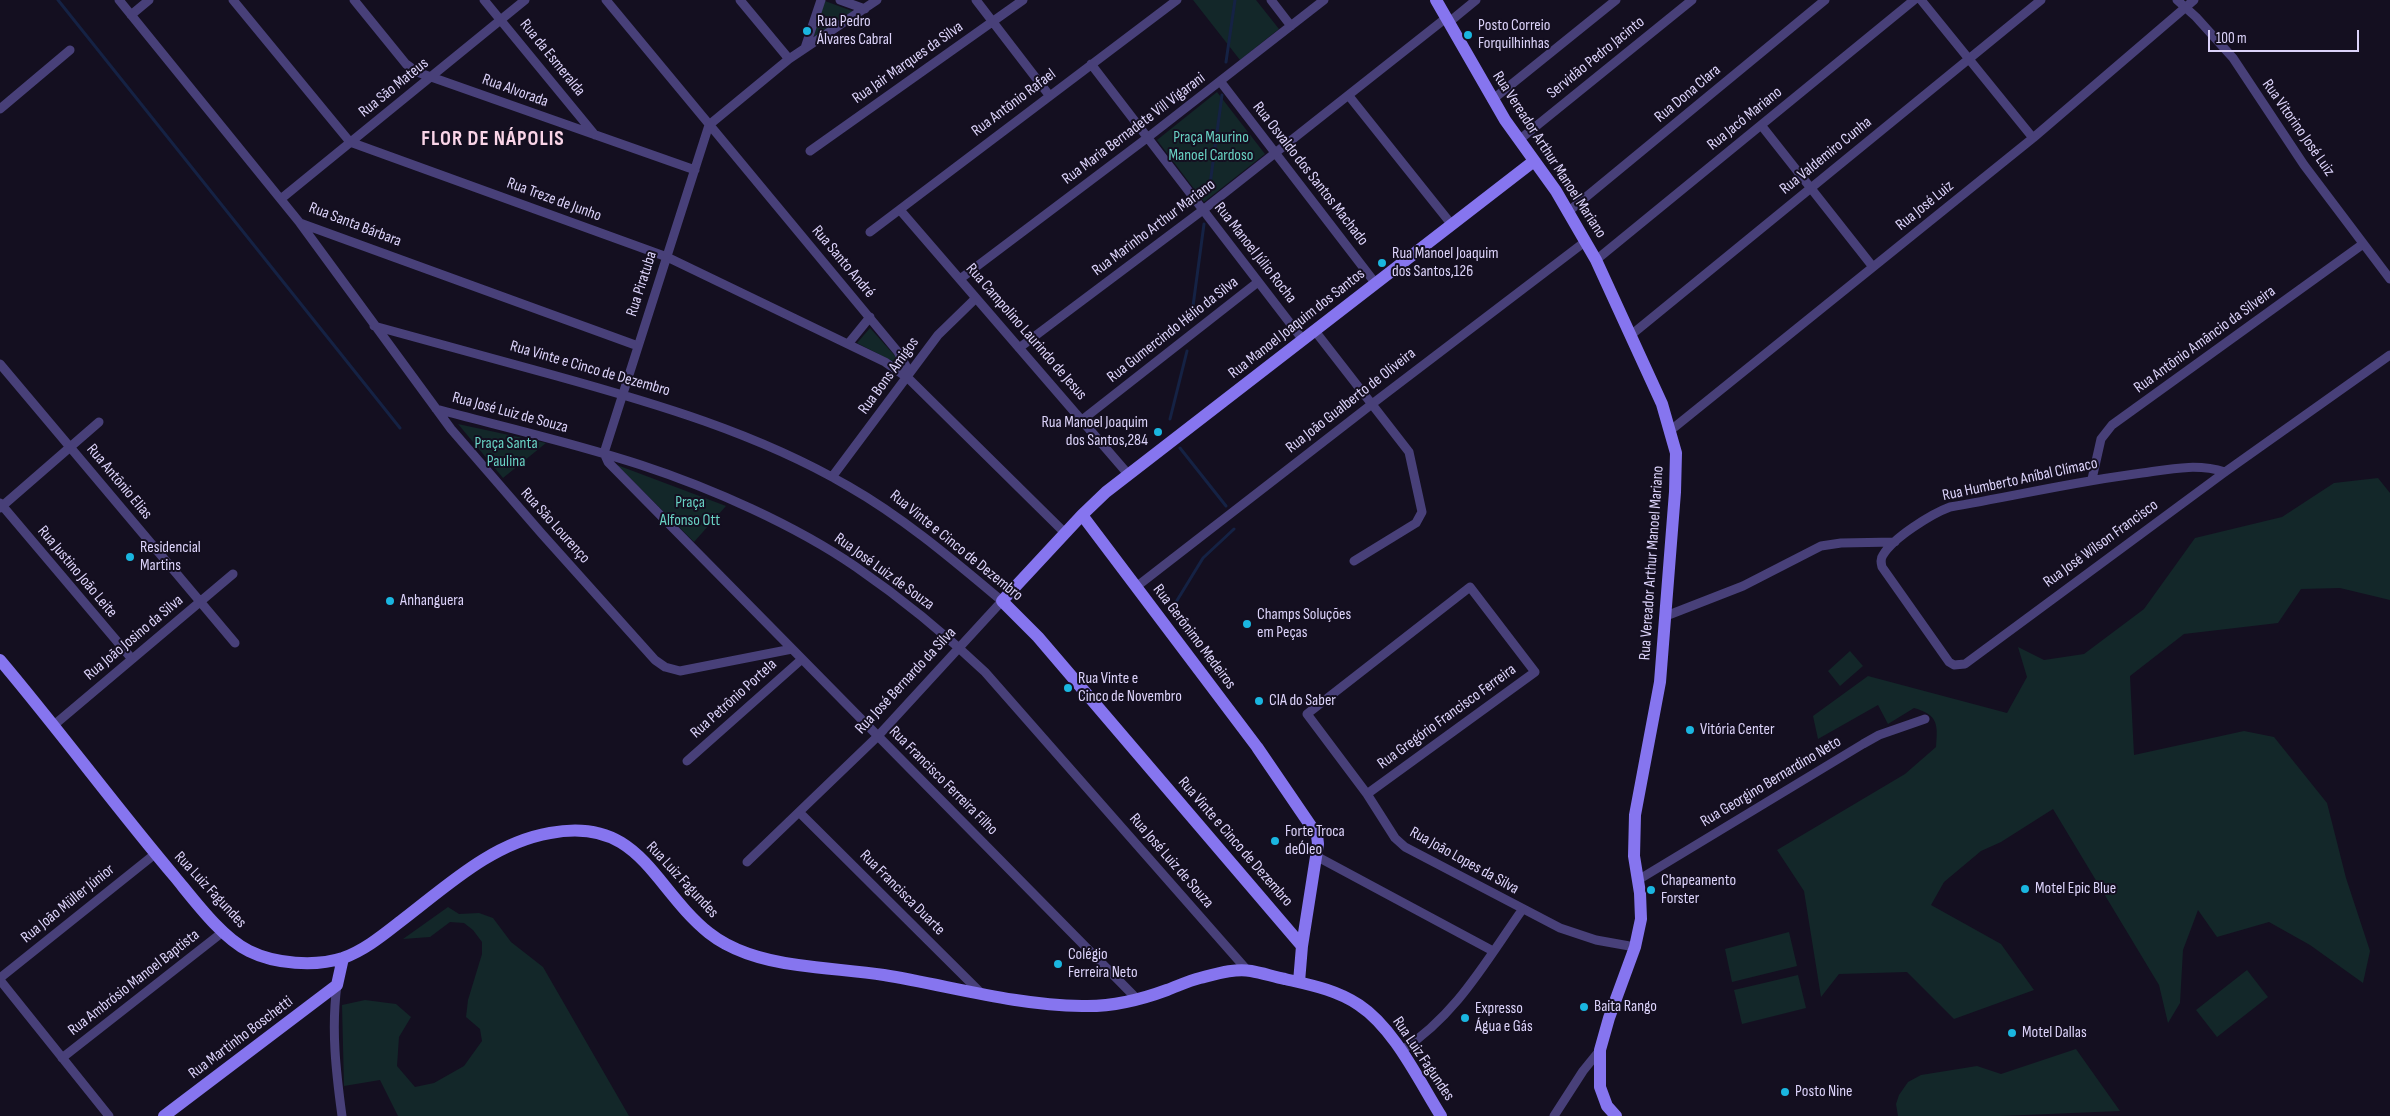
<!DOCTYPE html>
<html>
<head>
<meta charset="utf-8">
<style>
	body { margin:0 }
	#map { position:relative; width:2390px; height:1116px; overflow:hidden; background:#140f20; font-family:"Sofia Sans Condensed",sans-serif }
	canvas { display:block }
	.scale { position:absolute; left:2208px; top:30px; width:151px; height:22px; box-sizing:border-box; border:2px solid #dcd3fa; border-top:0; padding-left:6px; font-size:15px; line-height:18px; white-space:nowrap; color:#dcd3fa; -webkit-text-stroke:4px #140f20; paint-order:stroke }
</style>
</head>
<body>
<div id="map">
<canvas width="2390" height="1116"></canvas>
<div class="scale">100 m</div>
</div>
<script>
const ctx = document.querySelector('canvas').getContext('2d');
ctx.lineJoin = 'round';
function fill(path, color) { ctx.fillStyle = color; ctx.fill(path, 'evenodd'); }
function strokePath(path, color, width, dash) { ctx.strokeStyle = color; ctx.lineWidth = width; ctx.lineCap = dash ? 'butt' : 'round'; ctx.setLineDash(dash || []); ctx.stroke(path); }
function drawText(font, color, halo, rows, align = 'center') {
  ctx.font = font + ' "Sofia Sans Condensed",sans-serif'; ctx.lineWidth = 4; ctx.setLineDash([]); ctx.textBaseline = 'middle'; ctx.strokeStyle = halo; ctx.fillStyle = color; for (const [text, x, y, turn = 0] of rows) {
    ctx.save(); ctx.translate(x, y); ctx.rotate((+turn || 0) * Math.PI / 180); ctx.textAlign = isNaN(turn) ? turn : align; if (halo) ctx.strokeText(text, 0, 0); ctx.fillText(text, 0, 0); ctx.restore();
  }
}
fill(new Path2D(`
	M1193 0H1256L1279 29 1240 60Z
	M825 1 855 12 817 40 813 35Z
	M1217 92 1265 154 1204 202 1157 140Z
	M870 328 897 358 898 364 857 343Z
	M458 424 546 443 503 478Z
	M617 465 726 506 694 542Z
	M2378 478 2390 493V600L2340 588 2301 589 2278 623 2184 634 2130 676 2134 755 2244 731 2274 737 2327 803 2346 878 2370 951 2363 983 2310 945 2269 922 2217 937 2198 910 2183 950 2180 1003 2168 1023 2159 985 2053 809 2001 842 1981 851 1944 882 1931 905 2001 944 2034 990 1954 1019 1907 972 1839 974 1821 997 1804 891 1777 850 1905 774 1936 747C1938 724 1938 715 1914 708L1888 724 1878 705 1818 739 1813 716 1868 676 2007 713 2027 677 2018 647 2044 660 2084 654 2144 609 2195 538 2282 517 2334 483Z
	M1850 651 1863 666 1840 686 1828 671Z
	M448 907 459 914 479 913 493 918 511 942 543 967 629 1116H398L380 1080 344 1086 342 1005 365 1000 396 1004 411 1017 399 1037 397 1066 415 1087 434 1083 464 1066 482 1041 480 1029 466 1017 468 1000 482 954V942L473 930 464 923 450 922 430 937 403 939Z
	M1789 932 1797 966 1732 982 1725 949Z
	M2247 970 2268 997 2217 1037 2196 1010Z
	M1798 975 1806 1008 1742 1024 1734 990Z
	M2076 1049 2120 1111 2001 1116H1898L1896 1104 1899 1095 1908 1082 1921 1075 1977 1066 2001 1074Z`), '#132729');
strokePath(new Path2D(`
	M58 0 400 428
	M1226 62 1235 0
	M1209 192 1222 95
	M1191 321 1204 224
	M1170 419 1187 351
	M1180 448 1226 506
	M1173 607 1203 558 1234 529`), '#152244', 3);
strokePath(new Path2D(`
	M119 0 300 223 638 346
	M233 0 350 142 667 257 885 362 908 378
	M354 0 406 64 417 72 695 170
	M484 0 595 135
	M606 0 898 352 906 366 908 378 1065 533
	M740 0 789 59
	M840 0 865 9
	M976 0 1049 95
	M1271 0 1291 26
	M1921 0 2033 138
	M2177 0 2196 17 2233 58 2304 165 2390 279
	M131 15 149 0
	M1448 23 1476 0
	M805 48 821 0
	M1091 64 1303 340
	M1220 81 1376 284
	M1349 96 1452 225
	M1492 100 1616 0
	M0 109 70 50
	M709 125 604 453 608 462 1137 999
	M709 125 789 59 877 0
	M1761 125 1873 267
	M1519 140 1692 0
	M810 151 1023 0
	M282 198 525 0
	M900 210 1128 474
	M1569 211 1825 0
	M300 223 451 429 542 534 655 660 665 667 680 671 792 649
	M870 232 1177 0
	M1596 260 1914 0
	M960 279 1147 138 1324 0
	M374 326C434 342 493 359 553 375 654 403 757 433 848 486 904 518 953 560 1002 601L878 736 747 862
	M1315 331 1409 452 1422 512 1416 523 1354 561
	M1631 335 2041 0
	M848 344 870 317
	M1019 348 1203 210 1446 18
	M0 364 235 643
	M436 409C504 427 574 443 641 465 711 488 795 525 856 567 901 598 945 634 985 672L1247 970
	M1082 420 1258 282
	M1671 430 2033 138 2194 0
	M2225 472C2197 463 2170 469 2142 473 2078 481 2015 496 1950 507 1931 514 1893 538 1883 555 1880 559 1881 563 1882 567L1949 662 1954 665 1965 664 2225 472 2390 355
	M832 477 938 335 976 298
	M2092 479 2101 439 2112 425 2363 244
	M0 503 132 659
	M0 508 99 422
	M1136 587 1372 404 1586 241
	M1666 616 1743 586 1821 546 1841 543 1895 542
	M54 725 233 574
	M687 761 802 659
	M1367 794 1535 672 1470 587 1307 714 1367 794 1395 838 1405 847 1560 928 1596 940 1635 947
	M799 812 983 995
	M1316 856 1493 951
	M1638 880 1863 744 1879 735 1925 719
	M0 978 155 854
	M0 980 109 1116
	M337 985C331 1029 336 1072 342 1116
	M1401 1051C1457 1014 1484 964 1522 910
	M62 1058 224 931
	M1554 1116 1583 1071 1600 1050`), '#484079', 9);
strokePath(new Path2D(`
	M1436 0 1505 120 1556 191 1596 260 1662 404 1676 453 1675 492 1660 682 1635 815 1634 856 1640 893 1641 919 1635 947 1609 1018 1600 1050V1087L1607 1106 1616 1116
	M1082 515 1257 747 1317 835 1318 844 1302 946
	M0 660C60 731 115 806 175 877 194 900 222 938 249 951 275 964 315 967 343 958 365 950 383 935 401 921 447 886 492 843 550 833 640 816 652 887 709 933 733 952 767 961 798 965 827 969 856 971 884 975 951 986 1014 1005 1082 1006 1111 1007 1140 1000 1167 990 1178 986 1188 981 1200 978 1216 974 1235 968 1251 971 1263 973 1274 977 1285 979 1311 985 1337 990 1359 1005 1394 1028 1419 1081 1441 1116
	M1299 982 1302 946 1038 637 1002 601 1082 515 1106 492 1534 161
	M164 1116 337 985 343 958`), '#8675ef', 12);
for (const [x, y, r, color] of [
	[807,31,5,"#1ab6e0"],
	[1468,35,5,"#1ab6e0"],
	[1382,263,5,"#1ab6e0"],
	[1158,432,5,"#1ab6e0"],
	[130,557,5,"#1ab6e0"],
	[390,601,5,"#1ab6e0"],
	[1247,624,5,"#1ab6e0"],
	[1068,688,5,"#1ab6e0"],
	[1259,701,5,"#1ab6e0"],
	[1690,730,5,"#1ab6e0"],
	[1275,841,5,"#1ab6e0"],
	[2025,889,5,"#1ab6e0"],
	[1651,890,5,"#1ab6e0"],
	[1058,964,5,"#1ab6e0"],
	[1584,1007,5,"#1ab6e0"],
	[1465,1018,5,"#1ab6e0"],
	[2012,1033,5,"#1ab6e0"],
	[1785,1092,5,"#1ab6e0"]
]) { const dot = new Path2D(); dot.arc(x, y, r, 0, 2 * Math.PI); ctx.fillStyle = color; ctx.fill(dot); strokePath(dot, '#140f20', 2); }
drawText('16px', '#dcd3fa', '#140f20', [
	["Rua Pedro",817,22],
	["Álvares Cabral",817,40],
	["Posto Correio",1478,26],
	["Forquilhinhas",1478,44],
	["Rua Manoel Joaquim",1392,254],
	["dos Santos,126",1392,272],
	["Rua Manoel Joaquim",1148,423,"right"],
	["dos Santos,284",1148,441,"right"],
	["Residencial",140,548],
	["Martins",140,566],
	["Anhanguera",400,601],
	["Champs Soluções",1257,615],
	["em Peças",1257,633],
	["Rua Vinte e",1078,679],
	["Cinco de Novembro",1078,697],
	["CIA do Saber",1269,701],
	["Vitória Center",1700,730],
	["Forte Troca",1285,832],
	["deÓleo",1285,850],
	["Chapeamento",1661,881],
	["Forster",1661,899],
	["Motel Epic Blue",2035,889],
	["Colégio",1068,955],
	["Ferreira Neto",1068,973],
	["Baita Rango",1594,1007],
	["Expresso",1475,1009],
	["Água e Gás",1475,1027],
	["Motel Dallas",2022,1033],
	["Posto Nine",1795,1092]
], 'left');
drawText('16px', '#dcd3fa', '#140f20', [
	["Rua da Esmeralda",552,58,51],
	["Servidão Pedro Jacinto",1596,58,-39],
	["Rua Jair Marques da Silva",908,63,-35],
	["Rua São Mateus",394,88,-39],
	["Rua Alvorada",515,91,20],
	["Rua Dona Clara",1688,94,-40],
	["Rua Antônio Rafael",1014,103,-37],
	["Rua Jacó Mariano",1745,119,-39],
	["Rua Vitorino José Luiz",2298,128,55],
	["Rua Maria Bernadete Vill Vigarani",1134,129,-37],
	["Rua Vereador Arthur Manoel Mariano",1549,155,57],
	["Rua Valdemiro Cunha",1826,156,-39],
	["Rua Osvaldo dos Santos Machado",1310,174,52],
	["Rua Treze de Junho",554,200,20],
	["Rua José Luiz",1925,206,-39],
	["Rua Santa Bárbara",355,225,21],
	["Rua Marinho Arthur Mariano",1154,228,-37],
	["Rua Manoel Júlio Rocha",1255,253,52],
	["Rua Santo André",843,262,50],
	["Rua Piratuba",642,284,-72],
	["Rua Manoel Joaquim dos Santos",1297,324,-38],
	["Rua Gumercindo Hélio da Silva",1173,330,-38],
	["Rua Campolino Laurindo de Jesus",1026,332,49],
	["Rua Antônio Amâncio da Silveira",2205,340,-36],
	["Rua Vinte e Cinco de Dezembro",590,369,16],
	["Rua Bons Amigos",889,376,-54],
	["Rua João Gualberto de Oliveira",1351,401,-38],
	["Rua José Luiz de Souza",510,413,15],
	["Rua Humberto Aníbal Clímaco",2020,480,-12],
	["Rua Antônio Elias",119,482,50],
	["Rua São Lourenço",555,526,48],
	["Rua José Wilson Francisco",2101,544,-36],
	["Rua Vinte e Cinco de Dezembro",956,546,39],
	["Rua Vereador Arthur Manoel Mariano",1652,563,-86],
	["Rua Justino João Leite",77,572,50],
	["Rua José Luiz de Souza",884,572,36],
	["Rua Gerônimo Medeiros",1194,637,53],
	["Rua João Josino da Silva",134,638,-40],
	["Rua José Bernardo da Silva",906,681,-47],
	["Rua Petrônio Portela",734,699,-42],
	["Rua Gregório Francisco Ferreira",1447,717,-36],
	["Rua Francisco Ferreira Filho",943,781,45],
	["Rua Georgino Bernardino Neto",1771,782,-31],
	["Rua Vinte e Cinco de Dezembro",1235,842,49],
	["Rua José Luiz de Souza",1171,861,49],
	["Rua João Lopes da Silva",1464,861,29],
	["Rua Luiz Fagundes",682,880,47],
	["Rua Luiz Fagundes",210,890,47],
	["Rua Francisca Duarte",902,893,45],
	["Rua João Müller Júnior",68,904,-39],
	["Rua Ambrósio Manoel Baptista",134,983,-38],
	["Rua Martinho Boschetti",241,1038,-37],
	["Rua Luiz Fagundes",1423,1059,56]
]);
drawText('16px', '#68d1c3', '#140f20', [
	["Praça Maurino",1211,138],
	["Manoel Cardoso",1211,156],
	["Praça Santa",506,444],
	["Paulina",506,462],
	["Praça",690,503],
	["Alfonso Ott",690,521]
]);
ctx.letterSpacing = '1px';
drawText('bold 21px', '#fad5e8', '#140f20', [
	["FLOR DE NÁPOLIS",493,140]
]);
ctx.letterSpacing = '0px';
</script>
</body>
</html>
